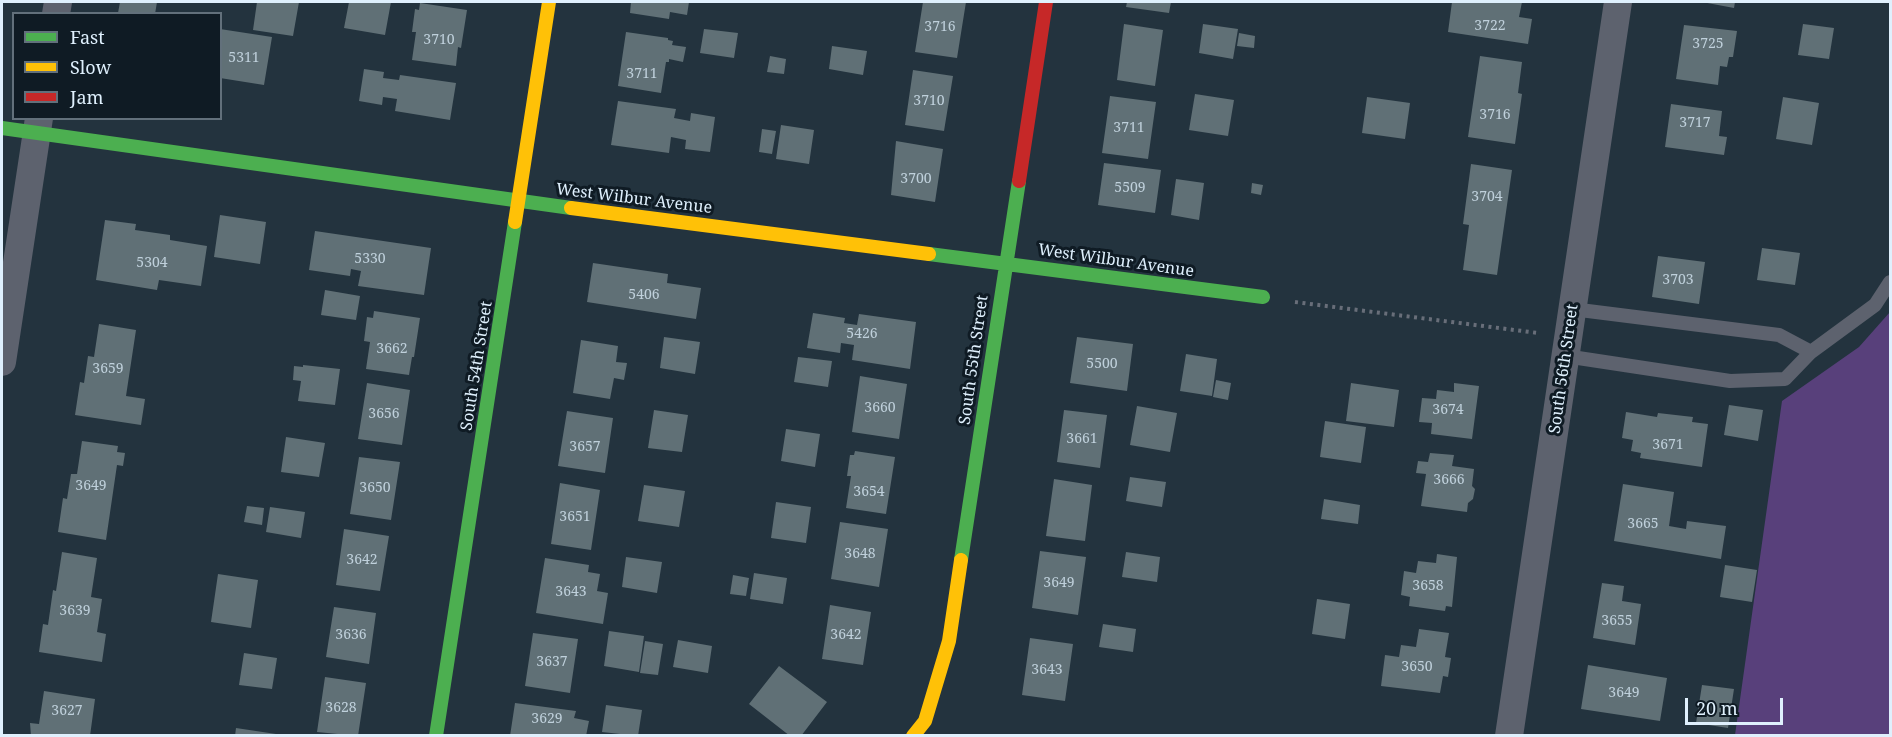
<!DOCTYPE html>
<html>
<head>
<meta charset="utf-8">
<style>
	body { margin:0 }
	#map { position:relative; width:1892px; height:737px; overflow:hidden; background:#23333e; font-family:"Noto Serif",serif }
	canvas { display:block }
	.frame { position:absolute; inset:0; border:3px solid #dff0fd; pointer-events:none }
	.legend { position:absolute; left:12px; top:12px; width:210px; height:108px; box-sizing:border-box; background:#0f1b24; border:2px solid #62707b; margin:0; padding:8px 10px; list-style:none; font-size:18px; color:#dff0fd }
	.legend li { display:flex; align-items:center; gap:12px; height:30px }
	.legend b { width:30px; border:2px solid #62707b }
	.scale { position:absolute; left:1685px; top:698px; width:98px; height:27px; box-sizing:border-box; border:3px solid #dff0fd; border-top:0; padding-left:8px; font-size:18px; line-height:21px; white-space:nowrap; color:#dff0fd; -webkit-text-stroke:4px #0f1b24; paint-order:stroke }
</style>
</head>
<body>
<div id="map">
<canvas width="1892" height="737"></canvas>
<div class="frame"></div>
<ul class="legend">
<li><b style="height:8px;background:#4caf50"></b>Fast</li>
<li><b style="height:8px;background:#ffc107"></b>Slow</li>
<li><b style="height:8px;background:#c62828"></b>Jam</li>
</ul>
<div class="scale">20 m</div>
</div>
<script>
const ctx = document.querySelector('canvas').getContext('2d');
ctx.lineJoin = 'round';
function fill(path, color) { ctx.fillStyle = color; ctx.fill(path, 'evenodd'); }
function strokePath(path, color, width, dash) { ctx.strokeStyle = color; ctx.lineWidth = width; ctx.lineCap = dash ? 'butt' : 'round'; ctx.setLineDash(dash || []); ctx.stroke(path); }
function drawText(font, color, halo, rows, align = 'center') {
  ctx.font = font + ' "Noto Serif",serif'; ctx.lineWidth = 6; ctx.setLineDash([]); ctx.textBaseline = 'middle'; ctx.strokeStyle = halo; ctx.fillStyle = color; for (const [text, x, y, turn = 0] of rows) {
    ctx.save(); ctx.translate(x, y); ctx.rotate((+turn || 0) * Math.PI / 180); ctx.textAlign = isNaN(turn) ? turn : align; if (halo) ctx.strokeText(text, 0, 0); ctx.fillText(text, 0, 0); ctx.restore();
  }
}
fill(new Path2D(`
	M1890 312V735H1735L1782 401 1859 347Z`), '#58407b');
fill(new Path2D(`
	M120 2H157L155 14 118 13Z
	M257 2H299L293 36 253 30Z
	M349 2H391L385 35 344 28Z
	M631 2H689L687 15 670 12 669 19 630 13Z
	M923 2H966L957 58 915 52Z
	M1127 2H1171L1169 13 1126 7Z
	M1452 2H1522L1519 17 1532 19 1528 44 1448 32Z
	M1702 2H1735L1734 8Z
	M420 3 467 10 461 48 458 47 456 66 412 60 416 32H412L415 9 419 10Z
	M1124 24 1163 30 1155 86 1117 80Z
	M1203 24 1238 29 1233 59 1199 53Z
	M1803 24 1834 28 1829 59 1798 55Z
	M1684 25 1737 31 1733 57H1729L1727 67 1720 66 1718 85 1676 79Z
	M220 29 272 37 264 85 220 78Z
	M704 29 738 33 734 58 700 53Z
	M626 32 668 38V40L673 41 672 45 686 47 683 62 669 59V62H666L661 93 618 86Z
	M1239 33 1255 36 1254 48 1237 46Z
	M832 46 867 51 863 75 829 69Z
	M770 56 786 59 784 74 767 72Z
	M1480 56 1522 62 1518 93 1522 94 1515 144 1468 137Z
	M364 69 384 72 383 78 399 80 400 75 456 83 450 120 395 111 397 99 383 97 382 105 359 101Z
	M913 70 953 76 944 131 905 125Z
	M1195 94 1234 100 1228 136 1189 130Z
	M1110 96 1156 102 1148 159 1102 153Z
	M1367 97 1410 103 1405 139 1362 133Z
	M1783 97 1819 103 1812 145 1776 139Z
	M618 101 676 109 674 118 690 121 691 113 715 117 710 152 685 149 686 140 671 137 669 153 611 145Z
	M1671 104 1722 111 1719 136 1727 137 1724 155 1665 147Z
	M781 125 814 130 809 164 776 159Z
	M762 129 776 131 772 154 759 152Z
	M896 141 943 149 935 202 891 195Z
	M1104 163 1161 170 1155 213 1098 205Z
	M1471 164 1512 170 1497 275 1463 270 1469 225 1463 224Z
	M1176 179 1204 183 1199 220 1171 215Z
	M1252 183 1263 185 1261 195 1251 193Z
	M220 215 266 222 260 264 214 257Z
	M105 220 136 224 135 230 170 235V240L207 246 201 286 159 280 157 290 96 280Z
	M315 231 431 248 424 295 358 286 361 271 351 269 350 276 309 270Z
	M1762 248 1800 253 1795 285 1757 280Z
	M1658 256 1705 262 1699 304 1652 297Z
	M593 263 668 274 667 283 701 288 696 319 587 302Z
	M325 290 360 296 356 320 321 315Z
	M374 311 420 318 414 357H412L409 375 366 369 370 342 364 341 367 317 373 318Z
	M813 313 845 318 844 323 857 325 859 314 916 322 910 369 852 360 854 345 841 343 840 353 807 348Z
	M99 324 136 330 126 396 145 399 141 425 75 415 80 382 84 383 88 356 94 357Z
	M664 337 700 342 695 374 660 368Z
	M1077 337 1133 344 1127 391 1070 383Z
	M581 340 618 346 616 362 627 363 624 380 614 378 610 399 573 393Z
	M1186 354 1217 359 1212 396 1180 391Z
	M798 357 832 361 828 387 794 382Z
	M303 365 340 369 335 405 298 401 301 381 293 380 294 366 303 367Z
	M860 376 907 384 899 439 852 432Z
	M1216 380 1231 383 1228 400 1213 397Z
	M367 383 410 390 402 445 358 439Z
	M1351 383 1399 390 1394 427 1346 421Z
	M1454 383 1479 386 1472 439 1431 434 1432 423 1419 422 1422 398 1436 399 1437 390 1454 392Z
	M1729 405 1763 410 1758 441 1724 435Z
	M1137 406 1177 413 1170 452 1130 445Z
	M654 410 688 415 682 452 648 448Z
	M1064 410 1107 415 1100 468 1057 462Z
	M567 411 613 418 605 473 558 466Z
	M1626 412 1657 417 1658 413 1693 417 1692 422 1708 424 1702 467 1640 458 1641 453 1631 451 1633 440 1622 438Z
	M1325 421 1366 427 1361 463 1320 457Z
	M786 429 820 434 815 467 781 461Z
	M286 437 325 443 319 477 281 472Z
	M82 441 118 446 117 452 125 453 123 466 117 465 106 540 58 532 63 498 67 499 71 474H77Z
	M855 451 895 457 886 514 846 508 851 476H847L850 455H854Z
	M1430 453 1454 455 1452 466 1474 469 1472 486 1475 489 1473 499 1468 503 1467 512 1421 506 1426 474 1416 473 1418 461 1428 462Z
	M359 457 400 462 391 520 350 514Z
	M1130 477 1166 482 1162 507 1126 501Z
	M1054 479 1092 485 1085 541 1046 536Z
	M560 483 600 490 591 550 551 544Z
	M1623 484 1674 492 1669 526 1686 529 1687 521 1726 526 1721 559 1614 541Z
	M644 485 685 491 679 527 638 521Z
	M1324 499 1360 505 1358 524 1321 519Z
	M776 502 811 507 806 543 771 538Z
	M247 506 264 508 262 525 244 522Z
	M270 507 305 512 301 538 266 532Z
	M840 522 888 529 879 587 831 579Z
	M344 529 389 536 380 591 336 585Z
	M1040 551 1086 557 1078 615 1032 608Z
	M62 552 97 558 91 597 102 599 97 632 106 634 102 662 39 652 43 624 48 625 53 590 56 591Z
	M1126 552 1160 557 1157 582 1122 577Z
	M1437 554 1457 557 1452 607 1446 606 1445 611 1409 606 1410 597 1401 595 1404 571 1416 573 1418 561 1436 563Z
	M626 557 662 562 657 593 622 587Z
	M545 558 589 565 588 572 600 574 597 591 608 593 603 624 536 613Z
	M1725 565 1757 570 1752 602 1720 597Z
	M754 573 787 578 783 604 750 599Z
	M218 574 258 580 251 628 211 622Z
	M733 575 749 578 746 596 730 594Z
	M1602 583 1624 586 1622 601 1641 604 1635 645 1593 638Z
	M1317 599 1350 604 1345 639 1312 634Z
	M830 605 871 612 863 665 822 659Z
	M334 607 376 613 369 664 326 657Z
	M1103 624 1136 629 1133 652 1099 647Z
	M1419 629 1449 633 1445 657 1451 658 1448 677 1443 676 1440 693 1381 686 1385 655 1399 657 1401 645 1416 647Z
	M609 631 644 636 639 672 604 666Z
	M533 633 578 639 570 693 525 686Z
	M1030 638 1073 644 1065 701 1022 695Z
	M678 640 712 646 708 673 673 667Z
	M645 641 663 644 658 675 640 673Z
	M244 653 277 658 272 689 239 685Z
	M1588 665 1667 678 1660 721 1581 709Z
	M779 666 827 702 801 736H790L749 704Z
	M325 677 366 683 358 736 317 732Z
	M1702 685 1734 689 1728 728 1696 723Z
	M44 691 95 699 90 736H31L30 723 39 724Z
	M515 703 576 711 574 718 589 721 586 736H510Z
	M606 705 642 710 638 736 602 732Z
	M236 728 276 734V736H235Z`), '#607076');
strokePath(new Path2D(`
	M1295 302 1538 333`), '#686e79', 4, [3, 4.5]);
strokePath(new Path2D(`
	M1572 309 1779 335 1811 352
	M1565 356 1730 381 1785 379 1811 352 1875 305 1890 282`), '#5d626e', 14);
strokePath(new Path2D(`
	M56 14 58 2
	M2 362 39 118
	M1509 736 1618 2`), '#5d626e', 28);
strokePath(new Path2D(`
	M2 128 571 208
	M929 254 1263 297
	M961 560 1019 181
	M436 736 515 222`), '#4caf50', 14);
strokePath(new Path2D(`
	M571 208 929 254
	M515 222 549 2
	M913 736 925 721 949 641 961 560`), '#ffc107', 14);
strokePath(new Path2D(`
	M1019 181 1046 2`), '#c62828', 14);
drawText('14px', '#bfd0db', null, [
	["3722",1490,26],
	["3716",940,27],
	["3710",439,40],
	["3725",1708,44],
	["5311",244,58],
	["3711",642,74],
	["3710",929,101],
	["3716",1495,115],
	["3717",1695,123],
	["3711",1129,128],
	["3700",916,179],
	["5509",1130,188],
	["3704",1487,197],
	["5330",370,259],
	["5304",152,263],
	["3703",1678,280],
	["5406",644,295],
	["5426",862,334],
	["3662",392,349],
	["5500",1102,364],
	["3659",108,369],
	["3660",880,408],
	["3674",1448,410],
	["3656",384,414],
	["3661",1082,439],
	["3671",1668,445],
	["3657",585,447],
	["3666",1449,480],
	["3649",91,486],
	["3650",375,488],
	["3654",869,492],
	["3651",575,517],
	["3665",1643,524],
	["3648",860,554],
	["3642",362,560],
	["3649",1059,583],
	["3658",1428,586],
	["3643",571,592],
	["3639",75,611],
	["3655",1617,621],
	["3636",351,635],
	["3642",846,635],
	["3637",552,662],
	["3650",1417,667],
	["3643",1047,670],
	["3649",1624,693],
	["3628",341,708],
	["3627",67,711],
	["3629",547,719]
]);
drawText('16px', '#dff0fd', '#0f1b24', [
	["West Wilbur Avenue",634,199,7],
	["West Wilbur Avenue",1116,261,8],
	["South 55th Street",974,360,-82],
	["South 54th Street",477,366,-81],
	["South 56th Street",1564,369,-82]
]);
</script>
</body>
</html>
